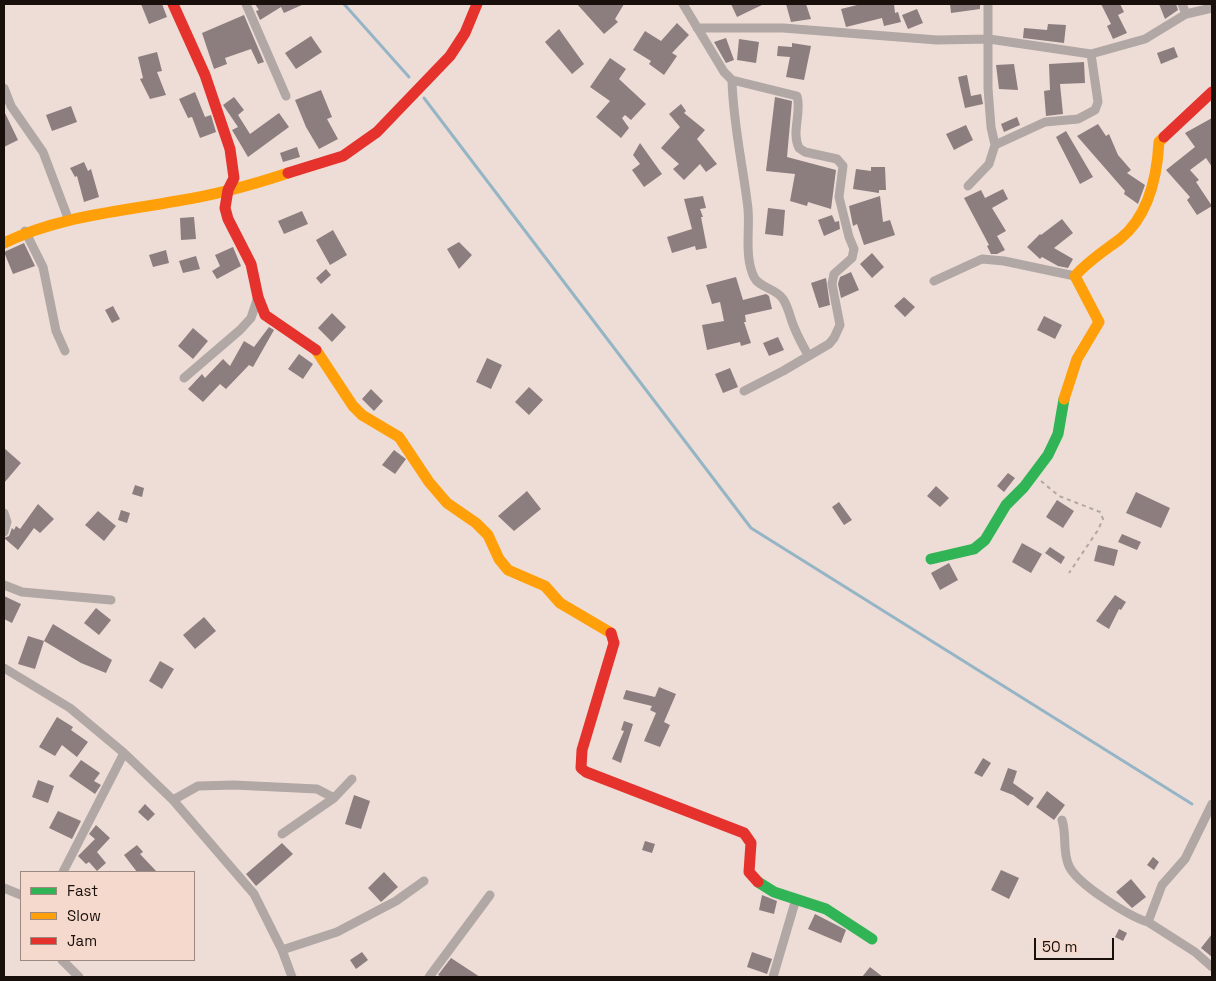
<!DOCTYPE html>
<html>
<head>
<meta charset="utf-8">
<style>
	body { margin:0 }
	#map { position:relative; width:1216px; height:981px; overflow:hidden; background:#edddd6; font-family:"Space Grotesk",sans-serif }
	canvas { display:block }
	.frame { position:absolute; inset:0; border:5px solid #19100c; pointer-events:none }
	.legend { position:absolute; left:20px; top:871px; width:175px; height:90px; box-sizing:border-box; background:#f6d9cd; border:1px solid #9e8980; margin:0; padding:6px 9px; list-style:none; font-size:15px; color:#19100c }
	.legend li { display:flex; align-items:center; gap:10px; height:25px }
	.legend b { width:25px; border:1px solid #9e8980 }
	.scale { position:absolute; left:1034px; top:938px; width:80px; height:22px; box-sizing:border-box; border:2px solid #19100c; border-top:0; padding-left:6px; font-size:15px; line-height:18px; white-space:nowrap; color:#19100c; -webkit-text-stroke:4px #f6d9cd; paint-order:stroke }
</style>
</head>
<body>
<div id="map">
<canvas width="1216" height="981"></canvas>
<div class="frame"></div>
<ul class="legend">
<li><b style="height:6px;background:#30b455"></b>Fast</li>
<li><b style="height:6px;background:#ff9f0a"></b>Slow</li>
<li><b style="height:6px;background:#e5322d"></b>Jam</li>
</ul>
<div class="scale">50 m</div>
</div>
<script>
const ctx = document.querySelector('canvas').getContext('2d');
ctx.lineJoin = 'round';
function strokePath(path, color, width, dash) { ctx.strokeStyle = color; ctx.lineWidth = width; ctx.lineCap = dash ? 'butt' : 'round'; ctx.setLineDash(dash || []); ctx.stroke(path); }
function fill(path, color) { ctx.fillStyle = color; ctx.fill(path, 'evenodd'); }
strokePath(new Path2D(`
	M344 4 409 77
	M424 98 751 528 1192 804`), '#95b5c6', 3);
fill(new Path2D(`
	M141 4H162L167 17 149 24Z
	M255 4H304L284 13 281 7 260 20 256 11 259 10Z
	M577 4H624L615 19 618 22 604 34Z
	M731 4H764L737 17Z
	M786 4H806L811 19 791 22Z
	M861 4H894L895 13 898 12 901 22 884 26 882 18 846 27 841 9Z
	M950 4H980V9L951 13Z
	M1101 4H1120L1124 12 1118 15 1127 33 1113 39 1107 26 1111 24Z
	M1159 4H1176L1178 10 1165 19Z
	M917 9 923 23 908 29 902 15Z
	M244 15 264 62 258 64 251 49 225 58 227 64 214 69 202 33Z
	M677 23 689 35 672 53 677 56 664 75 649 64 651 61 633 50 645 31 661 41Z
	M1048 24 1066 25 1064 43 1023 38 1024 28 1047 30Z
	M559 29 584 64 572 74 545 42Z
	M311 36 322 52 296 69 285 53Z
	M726 38 734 60 726 63 714 42Z
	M739 39 759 42 756 63 737 60Z
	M792 43 811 46 804 80 786 77 790 57 777 56 778 46 792 47Z
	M1174 47 1178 57 1161 64 1157 53Z
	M157 52 162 71 157 72 166 95 150 99 140 79 143 78 138 57Z
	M610 58 626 69 619 79 646 104 631 120 625 115 622 118 629 128 621 138 596 117 610 101 590 87Z
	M1084 62 1085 83 1060 84 1063 114 1046 116 1044 91 1050 90 1049 64Z
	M1014 64 1018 90 999 89 996 65Z
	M967 75 971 96 981 94 983 104 965 108 958 77Z
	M321 90 332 117 327 119 338 139 319 149 306 127 295 100Z
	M195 92 205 117 211 115 216 132 200 138 192 117 188 118 179 99Z
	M234 97 244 110 238 115 250 134 279 113 289 127 248 157 232 130 238 127 223 105Z
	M775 97 792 101 787 157 836 170 831 209 808 202 807 206 790 201 795 174 766 171Z
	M681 104 686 111 684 113 705 130 697 139 717 164 706 172 700 164 684 180 673 169 679 164 661 148 680 127 669 114Z
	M71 106 77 122 52 131 46 115Z
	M4 111 18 140 4 147Z
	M1017 117 1020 125 1004 132 1001 124Z
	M1212 118V167L1206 158 1190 170 1199 180 1196 182 1212 206 1197 215 1187 200 1190 197 1166 170 1195 147 1185 133Z
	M1098 124 1106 136 1109 134 1118 155 1131 170 1127 173 1145 185 1138 204 1124 194 1125 191 1077 136Z
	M966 125 973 140 954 150 946 134Z
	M1066 131 1093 177 1080 184 1056 137Z
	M640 143 662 174 644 187 632 170 640 164 633 155Z
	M297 147 300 157 283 162 280 153Z
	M84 162 88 171 91 169 99 197 84 202 77 176 75 177 70 168Z
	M871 167H885L886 190H879V193L853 189 856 169 871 171Z
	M1003 189 1008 199 992 208 1006 231 997 236 1005 250 997 254H991L987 246 989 245 964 198 981 190 985 198Z
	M703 196 706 208 700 209 703 217H701L707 248 696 250 695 246 672 253 667 237 692 229 684 199Z
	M880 196 883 222 890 220 895 235 864 245 857 224 853 226 849 206Z
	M768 208 785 210 783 236 765 234Z
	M302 211 308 224 284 234 278 221Z
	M832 215 835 222 839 221 840 229 824 236 818 220Z
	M194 217 196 239 181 240 180 218Z
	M1062 219 1073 233 1054 248 1073 259 1068 268 1058 266 1042 257 1040 259 1027 247 1040 234 1041 235Z
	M333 230 347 255 330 265 316 240Z
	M459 242 472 255 459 269 447 249Z
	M24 243 35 266 13 274 4 252Z
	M233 247 241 266 217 279 212 271 220 266 215 255Z
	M166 250 169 263 153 267 149 255Z
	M872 253 884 267 872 278 860 264Z
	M196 256 200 269 183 273 179 261Z
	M326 269 331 275 321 284 316 278Z
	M851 272 859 290 841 298 838 284 840 277Z
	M736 277 743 300 766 294 769 296 772 309 745 315 746 322H744L751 343 741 346 740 342 707 350 702 325 724 321 720 302 712 304 706 285Z
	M826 278 830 305 819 308 811 283Z
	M904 297 915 307 905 317 894 306Z
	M113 306 120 319 112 323 105 310Z
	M332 313 346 327 332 342 318 328Z
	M1044 316 1062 325 1055 339 1037 330Z
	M269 327 274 330 253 367 249 365 226 389 220 384 203 402 188 389 202 374 205 378 223 359 230 366 244 341 254 347Z
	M193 328 208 341 193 359 178 346Z
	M778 337 784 350 769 356 763 343Z
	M299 354 313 364 303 379 288 369Z
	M487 358 502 365 491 389 476 382Z
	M730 368 738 387 723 393 715 374Z
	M529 387 543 400 529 415 515 402Z
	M371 389 383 401 374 411 362 399Z
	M4 448 21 463 4 483Z
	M394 450 406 459 395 474 382 465Z
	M1008 473 1015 478 1004 492 997 486Z
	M135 485 144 488 142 497 132 494Z
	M936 486 949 498 940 507 927 496Z
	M527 491 541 509 514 531 498 516Z
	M1136 492 1170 508 1161 528 1126 513Z
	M1057 500 1074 511 1063 528 1046 517Z
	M839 502 852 520 844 525 832 507Z
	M38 504 54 519 40 533 34 528 18 550 4 538 9 536 12 528 14 530 16 526 20 529Z
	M121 510 130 513 127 523 118 520Z
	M98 511 116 526 104 541 85 525Z
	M1122 534 1141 542 1137 550 1118 542Z
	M1022 543 1042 554 1031 573 1012 562Z
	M1098 545 1118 550 1114 566 1094 561Z
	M1050 547 1065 557 1061 564 1045 553Z
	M949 563 958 580 940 590 931 573Z
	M1115 595 1126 602 1121 610 1119 609 1109 629 1096 621Z
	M4 596 21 604 12 623 4 619Z
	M96 608 111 620 99 635 84 623Z
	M204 617 216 631 195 649 183 635Z
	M53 624 112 660 106 673 81 663 44 641Z
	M28 636 44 641 35 669 18 664Z
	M160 661 174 669 162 689 149 681Z
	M659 687 676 694 664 722 670 725 660 747 644 741 656 713 650 710 652 706 623 699 626 690 655 697Z
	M57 717 73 727 71 730 88 742 77 757 62 745 55 756 39 747Z
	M624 721 633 724 621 763 612 759 624 731 621 730Z
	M983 758 991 763 982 777 974 773Z
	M81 760 100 773 94 781 101 785 95 794 69 776Z
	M1008 768 1017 771 1013 783 1034 798 1028 806 1013 795 1000 790Z
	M38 780 54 786 48 803 32 797Z
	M1047 791 1065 805 1054 820 1036 807Z
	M354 795 370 801 361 829 345 824Z
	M145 804 155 814 148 821 138 812Z
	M58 811 81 821 72 839 49 828Z
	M96 825 110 838 97 852 106 863 97 871 89 862 86 864 78 856 95 839 89 834Z
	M645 841 655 844 652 853 642 850Z
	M282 843 293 854 256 886 246 874Z
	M137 845 143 852 140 854 157 872H137L124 855Z
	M1153 857 1159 862 1154 870 1147 865Z
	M1001 870 1019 878 1009 899 991 890Z
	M384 872 398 887 381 902 368 888Z
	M1131 879 1146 897 1132 908 1116 892Z
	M762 895 777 901 774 914 759 910Z
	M815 914 846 930 841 943 808 929Z
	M1119 929 1127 933 1123 941 1115 937Z
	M1212 934V957L1201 948Z
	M362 952 368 960 356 969 350 960Z
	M752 952 772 959 767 974 747 967Z
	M451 958 480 977H442L438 975Z
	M870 967 883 977H862Z`), '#8c7d7f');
strokePath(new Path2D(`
	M1041 481 1059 496 1100 512 1103 519 1098 530 1069 573`), '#b1a7a3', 2, [4, 4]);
strokePath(new Path2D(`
	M246 4 286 96
	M683 4 724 72 732 80 797 96C802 112 791 132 799 148L805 152 837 159 843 166 839 197 849 237 854 249 852 258 834 274 832 284 840 325 834 338 829 344 783 371 744 391
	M1182 4 1186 14 1212 8
	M697 28H783L937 40 989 39 1091 54 1145 39 1186 14
	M732 80C733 124 743 165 748 209 750 230 744 256 754 277 759 288 776 288 783 299 789 308 790 318 794 327 798 337 803 346 808 355
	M4 88 11 106 43 152 68 218
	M995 145 1045 122 1078 119 1095 110 1098 102 1091 54
	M968 186 989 164 995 145 991 127 988 88V4
	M25 231 43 267 56 331 65 351
	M934 281 982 259 1004 261 1075 276
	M184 378 240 330 251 318 258 297
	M4 513 7 522 4 532
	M4 585 22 592 111 600
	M4 668 70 708 124 753 173 800 254 894 282 950 292 977
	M173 800 198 786 234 785 317 789 334 798
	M1212 804 1185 859 1162 885 1148 922 1195 952 1212 967
	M1062 820C1067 835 1062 851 1069 866 1077 884 1130 917 1148 922
	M282 834 334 798 352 779
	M63 872 124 753
	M4 888 21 895
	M282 950 337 932 396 901 424 881
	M62 960 79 977
	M429 977 490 895
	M773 977 796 899`), '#b1a7a4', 9);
strokePath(new Path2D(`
	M931 559 974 549 985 540 1006 505 1024 487 1048 455 1058 434 1064 399
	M758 882 774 892 826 909 872 939`), '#30b455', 11);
strokePath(new Path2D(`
	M4 243C59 216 118 212 177 201 215 195 252 185 288 173
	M316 350 353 406 362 415 399 437 429 482 447 503 476 523 488 535 499 559 508 570 545 586 560 603 611 633
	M1064 399 1077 359 1099 322 1075 276C1088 261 1104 251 1120 239 1149 216 1157 177 1159 142L1164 137`), '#ff9f0a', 11);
strokePath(new Path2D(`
	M173 4 205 75 230 149 234 178 228 190 225 208 228 219 251 264 258 297 265 315 316 350
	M1164 137 1212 92
	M288 173 343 156 377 132 450 56 465 33 477 4
	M611 633 614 643 582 750 581 768 586 772 744 833 751 843 749 872 758 882`), '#e5322d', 11);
</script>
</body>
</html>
